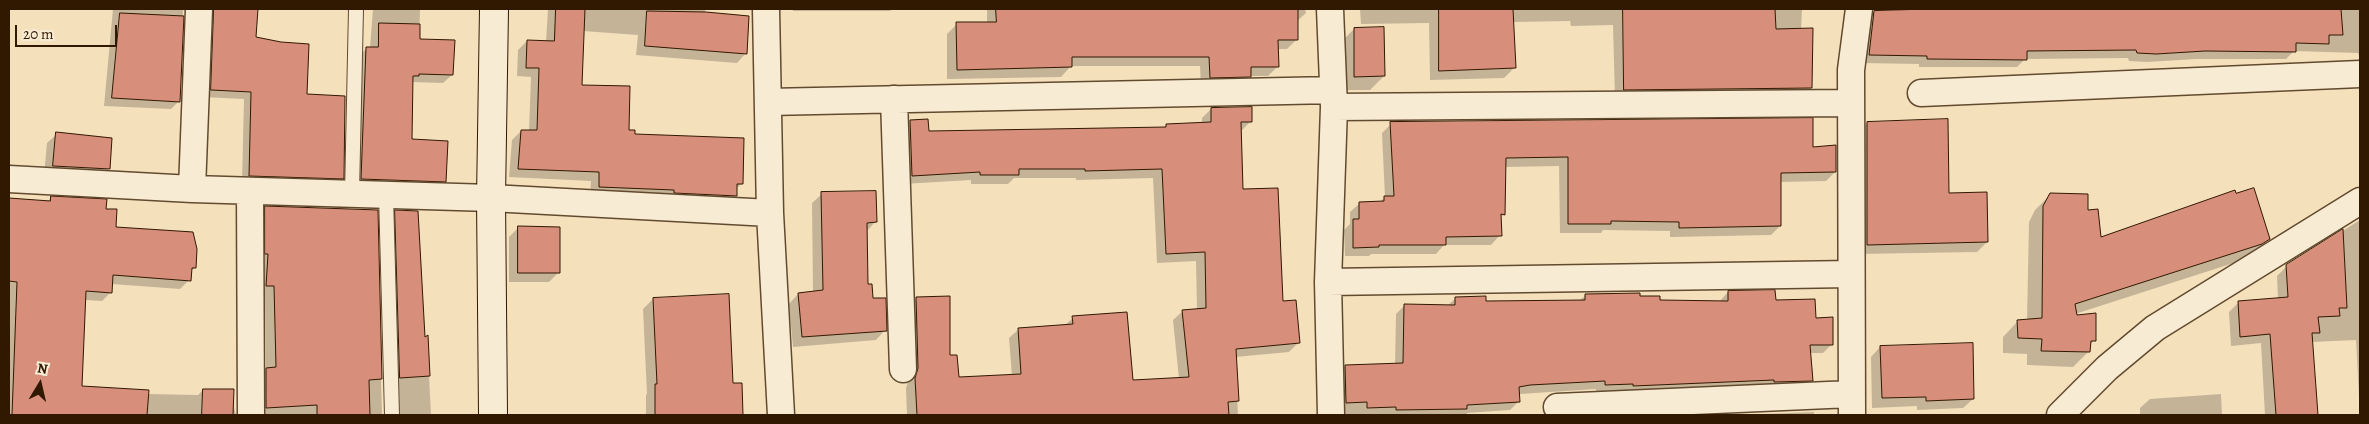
<!DOCTYPE html>
<html>
<head>
<meta charset="utf-8">
<style>
	body { margin:0 }
	#map { position:relative; width:2369px; height:424px; overflow:hidden; background:#f5e0bc; font-family:Alegreya,serif }
	canvas { display:block }
	.frame { position:absolute; inset:0; border:10px solid #311800; pointer-events:none }
	.north { position:absolute; left:15px; top:359px; width:50px; height:50px; -webkit-text-stroke:4px #f8ebd3; paint-order:stroke; rotate:9deg; font-size:14px; font-weight:700; line-height:20px; text-align:center; color:#311800 }
	.north::after { content:''; display:block; margin:auto; width:18px; height:22px; background:#311800; clip-path:polygon(50% 0,100% 100%,50% 72%,0 100%) }
	.scale { position:absolute; left:15px; top:25px; width:102px; height:22px; box-sizing:border-box; border:2px solid #311800; border-top:0; padding-left:6px; font-size:15px; line-height:18px; white-space:nowrap; color:#311800; -webkit-text-stroke:4px #f8ebd3; paint-order:stroke }
</style>
</head>
<body>
<div id="map">
<canvas width="2369" height="424"></canvas>
<div class="frame"></div>
<div class="north">N</div>
<div class="scale">20 m</div>
</div>
<script>
const ctx = document.querySelector('canvas').getContext('2d');
ctx.lineJoin = 'round';
function fill(path, color) { ctx.fillStyle = color; ctx.fill(path, 'evenodd'); }
function strokePath(path, color, width, dash) { ctx.strokeStyle = color; ctx.lineWidth = width; ctx.lineCap = dash ? 'butt' : 'round'; ctx.setLineDash(dash || []); ctx.stroke(path); }
fill(new Path2D(`
	M113 9H183L179 101 171 109 104 106Z
	M203 9H256L255 38 305 96 342 178 334 186 242 183 244 99 203 97Z
	M373 9H420L419 40 452 75 443 83 412 82 410 140 445 181 436 190 353 187 358 57 367 48H370Z
	M548 9H705V13L746 53 737 63 636 55 638 35 583 31 581 86 634 136 742 183 736 189V196L727 205 590 196 591 181 509 177 512 140 521 131H529L531 77 517 76 518 50 527 41 546 42Z
	M793 9H892L890 11H793Z
	M987 9H1305L1306 13 1296 22 1297 39 1287 49H1277L1278 66 1268 76H1250L1240 86 1201 87 1200 66H1071L1061 77 947 79V34L957 24 987 23Z
	M1360 9H1802L1801 30 1811 88 1801 98 1615 99 1613 25 1571 26 1570 21 1513 22 1514 68 1504 78 1430 80 1429 23 1361 24Z
	M1925 9H2360V58L2358 53 2294 51 2286 59H2196L2147 62 2129 61 2128 58 2025 59 2017 67H1919V64L1861 63 1866 20 1874 12 1923 11Z
	M1354 29 1384 76 1370 90H1341L1340 43Z
	M1211 109 1251 121 1241 131 1242 190 1281 302 1299 342 1289 352 1235 357 1238 415H907L906 388 909 379 907 308 916 298 958 378 1012 376 1009 338 1019 329 1064 326 1073 318 1131 381 1179 379 1173 320 1183 311 1197 310 1196 261 1157 263 1153 178 1076 180V178H1014L1008 184H971V180L903 184 901 130 910 121 928 132 1164 128 1166 126 1202 123V118Z
	M1867 123 1948 194 1987 242 1977 252 1858 254V133Z
	M1391 124 1812 148 1835 172 1826 181 1780 182V226L1771 235 1670 237V231L1603 230 1601 233H1560L1559 166 1505 167 1504 214 1500 218V235L1491 245H1444L1436 254H1371L1369 256H1345L1344 230 1350 224V212L1360 203 1380 202 1385 197 1382 133Z
	M57 134 108 169 99 179 44 176 47 143Z
	M822 194 875 222 866 232 867 286 885 330 876 340 793 347 789 304 798 294 813 293 812 203Z
	M2050 195 2086 211 2100 239H2269L2246 259 2075 314 2094 340 2089 346 2088 352 2073 367 2027 365V354L2003 353V337L2018 321H2027L2029 222 2035 210Z
	M9 198 48 201 51 198 105 210 115 228 195 267 190 272 189 280 180 289 112 284 111 292 102 301 85 300 81 387 147 394 198 395 203 390 230 391 236 415H9Z
	M266 207 376 211 382 415H257V379L266 369 265 296H257L256 217Z
	M396 211 424 339 427 337 431 415H391L386 221Z
	M2360 220V415L2356 340 2312 342 2316 415H2265L2261 343 2231 346 2229 312 2239 302 2278 299 2277 276 2287 266Z
	M518 228 559 272 549 282H509V237Z
	M1728 292 1774 301 1815 319 1832 344 1823 353H1809L1811 380 1803 389 1596 393V389L1520 394H1518L1519 401 1510 410 1467 413V415H1337V375L1345 366 1395 365 1396 314 1404 306H1447L1456 298 1485 302 1579 301 1586 295 1639 297 1659 301H1720Z
	M653 299 732 384H741V415H646V395L647 394 643 309Z
	M1880 347 1973 399 1963 408 1917 410V406L1872 408 1871 357Z
	M2221 394 2222 415H2140V408L2150 399Z
	M1814 412V415H1738Z`), '#0003');
const building = new Path2D(`
	M214 9H258L256 37 281 42 309 44 307 94 345 96 344 179 249 176 251 92 211 90Z
	M556 9H585L582 85 630 86 629 130H635V134L744 138 743 184H737V196L674 193V190L599 187V172L518 169 521 130H537L539 68H526L527 40 554 41Z
	M996 9H1298V40H1278L1279 67H1251V77L1210 78 1209 57H1072V67L957 70 956 22H996Z
	M1439 9H1513L1516 68 1439 71Z
	M1623 9H1775L1776 29 1813 28 1812 88 1624 90Z
	M1927 9H2341L2343 35H2329V44L2296 43V52L2205 51 2156 54 2137 53 2136 50 2027 51V60L1927 59V56L1869 55 1874 11Z
	M647 11 706 12 749 16 747 54 645 46Z
	M120 13 184 16 180 102 112 98Z
	M379 23 420 24V39L455 40 453 75 419 74V76H413L412 139 448 141 446 182 361 179 366 47H378Z
	M1384 27 1385 76 1354 77V28Z
	M1252 107V122H1241L1243 189 1278 188 1283 301 1296 300 1300 343 1236 349 1239 401 1228 402 1229 415H917L915 378 918 368 916 297 950 296V355H957L959 377 1021 374 1018 328 1073 324 1072 316 1127 312 1133 380 1189 377 1182 310 1206 308 1205 252 1166 254 1162 169 1085 171V169H1019V175H980V172L912 176 910 120 928 119 929 131 1166 127V124L1211 122V108Z
	M1813 118V147L1836 145V172L1781 173V226L1679 228V222L1611 221V224H1568V157L1506 158 1505 215 1501 214 1502 236 1446 237V245H1379V247L1353 248V219H1359V202L1384 201V196H1394L1390 122Z
	M1948 119 1949 193 1987 192 1988 242 1867 245V122Z
	M56 132 112 138 110 169 53 166Z
	M2254 188 2270 239 2262 244 2075 304 2077 315 2096 313V341H2091L2090 352 2041 351 2042 339 2018 338 2017 320 2042 318 2043 206 2050 193 2088 194V210L2098 209 2101 237 2235 190 2236 193Z
	M876 191 877 222 867 223 868 284H872L873 298H886L887 331 802 337 798 293 823 290 821 192Z
	M51 196 107 199 106 209H117L116 227 193 232 197 249 196 268H192L191 281 113 275 112 293 86 291 82 386 149 390 147 415H12L17 282 9 281V198L50 201Z
	M265 206 378 210 382 379 369 380 370 415H317V405L266 408V368L276 367 274 286H266L268 254H265Z
	M395 210 418 211 425 337 428 335 430 376 400 378Z
	M518 226 560 227V273H518Z
	M2343 229 2347 308H2339L2340 316 2318 317 2320 333H2312L2318 415H2276L2270 334 2240 337 2238 301 2288 297 2286 265Z
	M1775 290 1776 300 1815 299 1816 318 1833 317V345H1810L1813 381 1774 382V380L1633 386V384L1605 385V381L1530 385 1519 387 1520 402 1467 405V409L1396 410V407L1367 408V402L1346 403 1345 365 1403 363 1404 304 1455 305V297L1486 296V301L1585 300V294L1640 293V296H1660V300L1728 301V291Z
	M729 294 733 383H742L743 415H655V384H657L653 298Z
	M1973 343 1974 399 1926 401V397L1882 398 1880 346Z
	M203 389H234L233 415H202Z`);
fill(building, '#d78e7a');
strokePath(building, '#311800', 1);
const lane = new Path2D(`
	M352 194 356 9
	M386 195 392 415`);
const street = new Path2D(`
	M766 9 770 213 781 415
	M1330 9 1334 107 1328 282 1331 415
	M1921 93 2360 74
	M894 99 903 369
	M768 102 1333 90
	M1334 107 1851 103
	M9 179 192 189 491 198 770 213
	M192 189 199 9
	M250 191 251 415
	M1328 282 1851 274
	M1557 407 1851 394
	M1852 415 1851 70 1859 9
	M2060 415 2107 368 2155 328 2360 201`);
const secondary = new Path2D(`
	M493 415 491 198 494 9`);
strokePath(lane, '#624a2f', 16);
strokePath(street, '#624a2f', 29);
strokePath(secondary, '#311800', 30);
strokePath(lane, '#f8ebd3', 14);
strokePath(street, '#f8ebd3', 26);
strokePath(secondary, '#f8ebd3', 28);
</script>
</body>
</html>
